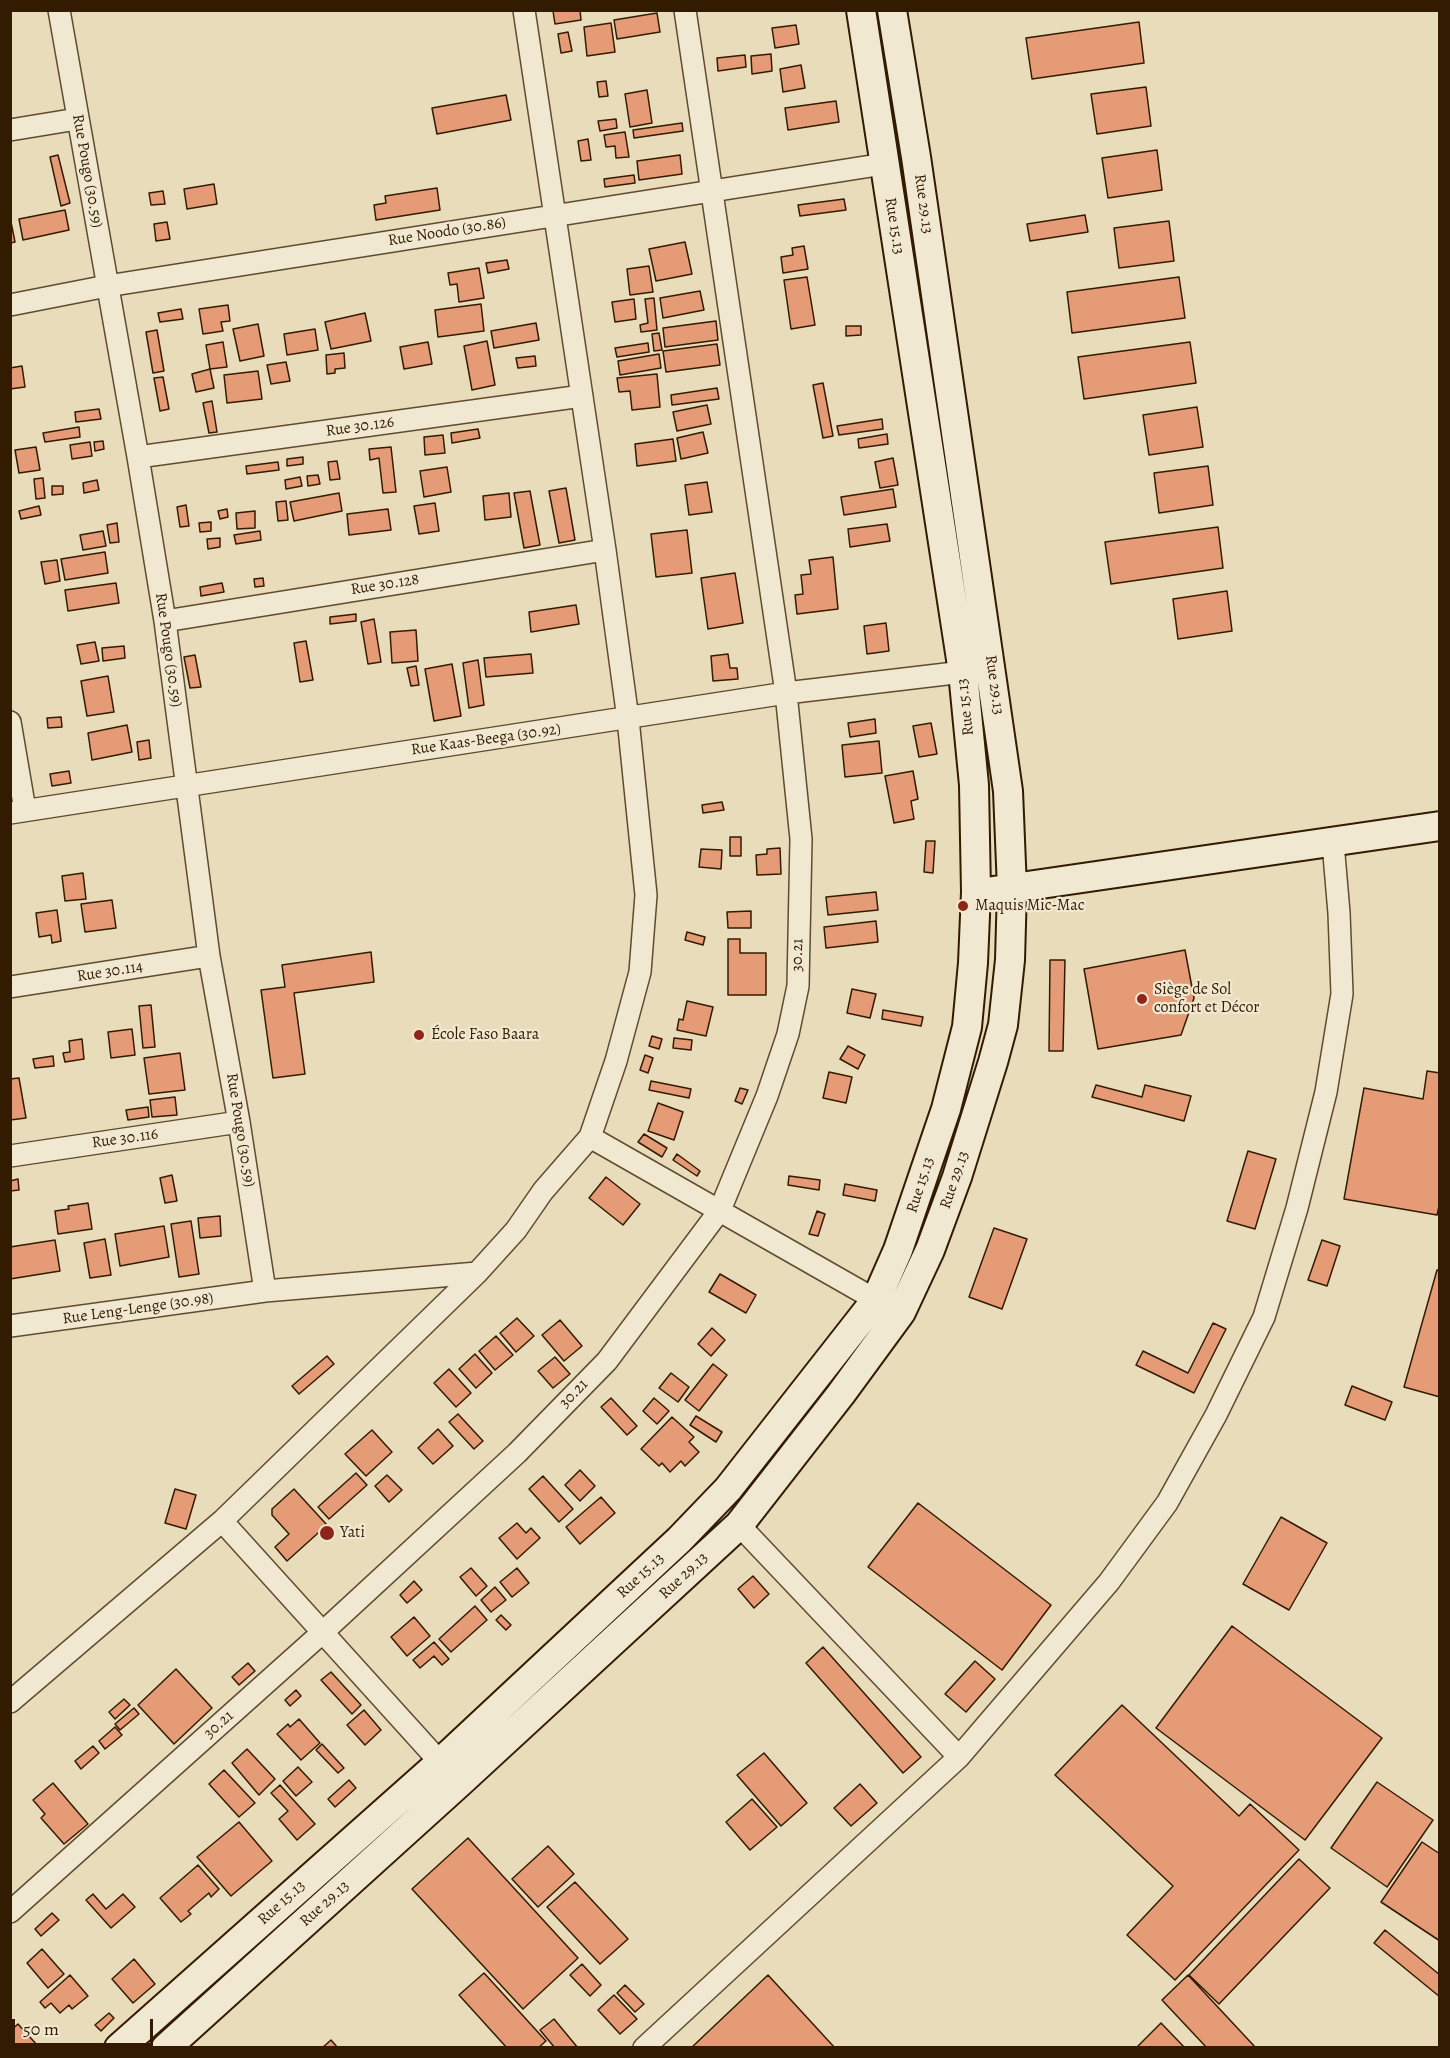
<!DOCTYPE html>
<html>
<head>
<meta charset="utf-8">
<style>
	body { margin:0 }
	#map { position:relative; width:1450px; height:2058px; overflow:hidden; background:#e9dcba; font-family:Alegreya,serif }
	canvas { display:block }
	.frame { position:absolute; inset:0; border:12px solid #331b01; pointer-events:none }
	.scale { position:absolute; left:12px; top:2019px; width:141px; height:27px; box-sizing:border-box; border:3px solid #331b01; border-top:0; padding-left:8px; font-size:18px; line-height:21px; white-space:nowrap; color:#331b01; -webkit-text-stroke:4px #f1e8d2; paint-order:stroke }
</style>
</head>
<body>
<div id="map">
<canvas width="1450" height="2058"></canvas>
<div class="frame"></div>
<div class="scale">50 m</div>
</div>
<script>
const ctx = document.querySelector('canvas').getContext('2d');
ctx.lineJoin = 'round';
function fill(path, color) { ctx.fillStyle = color; ctx.fill(path, 'evenodd'); }
function strokePath(path, color, width, dash) { ctx.strokeStyle = color; ctx.lineWidth = width; ctx.lineCap = dash ? 'butt' : 'round'; ctx.setLineDash(dash || []); ctx.stroke(path); }
function drawText(font, color, halo, rows, align = 'center') {
  ctx.font = font + ' Alegreya,serif'; ctx.lineWidth = 4.5; ctx.setLineDash([]); ctx.textBaseline = 'middle'; ctx.strokeStyle = halo; ctx.fillStyle = color; for (const [text, x, y, turn = 0] of rows) {
    ctx.save(); ctx.translate(x, y); ctx.rotate((+turn || 0) * Math.PI / 180); ctx.textAlign = isNaN(turn) ? turn : align; if (halo) ctx.strokeText(text, 0, 0); ctx.fillText(text, 0, 0); ctx.restore();
  }
}
const building = new Path2D(`
	M580 10 581 20 555 24 553 11Z
	M657 13 660 32 617 39 614 20Z
	M1139 22 1144 63 1032 79 1026 38Z
	M611 23 615 52 587 56 584 27Z
	M796 25 799 44 775 48 772 28Z
	M568 32 572 51 561 53 558 34Z
	M771 54 772 71 752 74 751 56Z
	M745 55 746 67 718 71 717 58Z
	M801 65 805 88 783 92 780 69Z
	M606 81 608 96 599 97 597 82Z
	M1146 87 1151 126 1097 134 1091 94Z
	M647 90 652 123 630 127 625 94Z
	M506 95 511 120 437 134 432 108Z
	M836 101 839 122 788 130 785 108Z
	M616 119 617 128 600 131 598 121Z
	M682 123 683 131 634 138 633 130Z
	M625 132 629 157 616 158 615 146 606 147 604 135Z
	M588 139 591 160 581 161 578 141Z
	M1157 150 1162 190 1108 198 1102 158Z
	M58 155 70 203 61 206 50 157Z
	M680 155 682 174 639 180 637 161Z
	M634 175 635 183 605 187 604 179Z
	M214 184 217 204 187 209 184 189Z
	M437 188 440 210 376 220 374 205 386 203 385 196Z
	M163 191 165 204 151 205 149 193Z
	M844 199 846 210 800 216 798 205Z
	M65 210 69 230 23 240 19 219Z
	M1085 215 1088 232 1030 241 1027 224Z
	M10 217 15 242 10 243Z
	M1169 221 1174 261 1119 268 1114 228Z
	M167 222 170 239 156 241 154 224Z
	M685 242 692 274 656 281 649 249Z
	M804 246 808 269 783 273 781 257 793 255 792 248Z
	M507 260 509 269 488 273 486 263Z
	M649 266 653 292 630 295 627 269Z
	M479 268 484 298 459 302 457 284 450 285 448 273Z
	M807 277 815 325 791 329 784 280Z
	M1179 277 1185 318 1072 333 1067 292Z
	M700 291 704 310 663 318 660 298Z
	M654 298 657 330 641 332 640 325 648 323 645 299Z
	M634 299 636 319 615 322 612 302Z
	M481 304 484 331 438 337 435 310Z
	M228 305 230 321 221 322 223 331 203 334 199 309Z
	M181 309 183 319 160 322 158 313Z
	M365 313 371 341 331 349 325 322Z
	M716 321 718 340 665 347 663 328Z
	M536 323 539 340 494 348 491 331Z
	M258 324 264 356 240 361 233 329Z
	M846 326H861V335L846 336Z
	M315 329 318 350 287 355 284 334Z
	M157 330 164 371 153 373 146 332Z
	M659 333 662 350 654 351 652 334Z
	M487 341 495 385 472 390 464 346Z
	M223 342 227 367 210 369 206 345Z
	M428 342 432 364 404 369 400 347Z
	M1190 342 1196 383 1084 399 1078 357Z
	M648 343 649 352 617 357 615 348Z
	M717 344 720 365 666 372 663 351Z
	M344 353 345 368 335 369V373L327 374 326 355Z
	M659 354 661 368 620 375 618 361Z
	M535 356 536 366 518 368 516 358Z
	M286 362 290 381 271 384 267 365Z
	M22 366 25 387 10 389V368Z
	M210 369 214 388 196 392 192 374Z
	M258 371 262 399 227 403 224 375Z
	M657 374 660 407 632 410 630 391 619 392 617 378Z
	M163 377 169 409 160 411 154 378Z
	M823 383 833 436 823 438 813 385Z
	M717 388 719 399 672 405 671 395Z
	M212 401 217 432 209 433 203 403Z
	M707 405 711 424 677 431 673 412Z
	M1197 407 1203 447 1149 455 1143 415Z
	M99 409 101 419 76 422 75 412Z
	M882 419 883 429 839 435 837 426Z
	M79 427 80 437 45 442 43 433Z
	M478 429 480 438 452 443 451 433Z
	M703 432 708 453 681 459 677 438Z
	M887 434 888 444 859 448 858 439Z
	M443 435 445 453 425 455 424 437Z
	M673 439 676 461 637 466 635 444Z
	M103 441 104 449 95 451 94 442Z
	M90 442 92 456 72 459 70 445Z
	M36 447 40 470 19 473 15 450Z
	M391 447 396 492 383 493 379 458 370 460 369 449Z
	M303 457V464L287 466V459Z
	M893 458 898 485 880 488 875 462Z
	M337 461 340 479 330 480 328 462Z
	M278 462 279 470 247 474 246 466Z
	M1208 466 1213 505 1159 513 1154 473Z
	M447 467 451 492 424 497 420 471Z
	M318 475 320 484 308 486 307 476Z
	M300 477 302 486 286 489 285 480Z
	M43 478 45 498 36 499 34 479Z
	M97 480 99 490 84 493 83 483Z
	M707 482 712 512 689 515 685 485Z
	M52 486H63V494L52 495Z
	M566 488 575 540 559 543 549 491Z
	M893 489 896 507 844 515 841 497Z
	M530 491 540 545 524 548 514 493Z
	M339 493 342 511 294 521 290 502Z
	M509 493 511 517 485 520 483 496Z
	M286 501 288 520 278 521 276 502Z
	M435 503 439 531 419 534 414 506Z
	M186 505 189 526 180 527 177 507Z
	M39 506 41 515 21 519 19 511Z
	M227 509 228 517 220 519 218 511Z
	M388 509 391 530 349 535 347 514Z
	M255 511V528L237 529 236 513Z
	M211 522V531L200 532 199 523Z
	M117 523 119 542 110 543 107 525Z
	M887 524 890 541 850 547 848 529Z
	M1218 527 1223 568 1111 584 1105 542Z
	M687 530 692 573 656 577 651 534Z
	M103 531 106 546 83 550 80 535Z
	M260 531 261 540 236 544 234 535Z
	M220 538V547L208 549 207 539Z
	M105 552 108 573 65 580 61 559Z
	M833 557 838 609 797 614 795 595 803 594 801 575 811 574 809 560Z
	M57 560 60 581 45 584 41 562Z
	M735 573 743 623 708 629 701 578Z
	M263 578 264 586 255 587 254 579Z
	M116 583 119 603 68 611 65 590Z
	M222 583 224 592 201 596 200 587Z
	M1227 591 1232 631 1178 639 1173 599Z
	M576 605 579 624 531 632 529 612Z
	M356 614V621L330 624V617Z
	M374 619 381 662 368 664 361 622Z
	M886 623 889 651 867 654 864 626Z
	M416 630 418 661 392 663 390 632Z
	M306 641 313 680 300 682 294 643Z
	M95 642 99 661 81 664 77 645Z
	M124 646 125 658 103 661 102 648Z
	M531 654 533 673 486 677 484 658Z
	M728 654 730 668H737L738 679 713 681 711 656Z
	M195 655 201 687 190 688 184 657Z
	M478 660 484 705 469 708 463 663Z
	M452 664 461 716 434 721 425 669Z
	M416 666 419 685 411 686 407 668Z
	M108 676 114 712 87 716 81 681Z
	M61 717 62 727 48 728 47 718Z
	M875 719 876 733 850 737 848 723Z
	M931 723 937 754 919 757 913 726Z
	M127 725 132 752 92 760 88 733Z
	M149 740 151 758 139 760 137 742Z
	M879 741 882 773 845 777 842 745Z
	M69 771 71 783 52 786 50 774Z
	M913 771 918 799 911 801 914 819 894 823 885 776Z
	M722 802 724 810 703 813 702 805Z
	M730 837H741V856H730Z
	M926 841H935L933 873 924 872Z
	M780 848 781 874 757 875 756 855 767 854V849Z
	M701 849 722 850 721 869 699 867Z
	M83 873 86 899 65 901 62 876Z
	M876 892 878 910 828 915 826 897Z
	M112 900 116 928 85 932 81 904Z
	M57 910 61 941 52 943 51 935 39 937 36 913Z
	M751 911V928H728L727 912Z
	M876 921 878 942 826 948 824 927Z
	M687 932 705 937 703 945 685 940Z
	M728 939H740V953H766V995H728Z
	M1185 950 1194 998 1181 1035 1098 1049 1084 969Z
	M371 952 374 982 294 993 305 1074 273 1078 261 990 285 987 282 965Z
	M1050 960H1065L1063 1051H1049Z
	M852 989 876 994 870 1018 847 1013Z
	M687 1001 713 1007 706 1036 677 1030 679 1019 683 1020Z
	M151 1005 155 1047 143 1048 139 1006Z
	M883 1010 923 1017 921 1026 882 1019Z
	M132 1029 135 1055 111 1058 108 1032Z
	M652 1036 662 1039 659 1049 649 1046Z
	M674 1038 692 1040 691 1050 673 1048Z
	M82 1039 84 1059 65 1062 63 1053 70 1052 69 1041Z
	M848 1046 865 1055 858 1069 840 1059Z
	M180 1053 185 1090 149 1094 144 1058Z
	M645 1055 653 1058 648 1073 640 1070Z
	M53 1056 54 1066 35 1068 33 1059Z
	M1427 1071 1440 1073V1202L1437 1215 1344 1199 1364 1088 1423 1099Z
	M829 1072 852 1077 846 1103 823 1098Z
	M19 1078 26 1118 10 1120V1079Z
	M651 1081 691 1089 689 1098 649 1090Z
	M1096 1085 1142 1097 1145 1085 1191 1096 1184 1121 1092 1097Z
	M740 1088 748 1090 742 1104 735 1101Z
	M175 1097 177 1115 152 1117 150 1100Z
	M658 1103 683 1112 674 1140 648 1131Z
	M148 1107 149 1117 128 1120 126 1110Z
	M644 1134 667 1148 662 1157 638 1142Z
	M1248 1151 1276 1159 1255 1229 1227 1221Z
	M677 1154 700 1171 697 1176 673 1160Z
	M172 1175 177 1201 165 1203 160 1178Z
	M789 1176 820 1180 819 1190 788 1185Z
	M606 1177 640 1204 623 1225 589 1198Z
	M18 1179 19 1190 10 1191V1181Z
	M845 1184 877 1190 875 1201 843 1195Z
	M88 1203 92 1229 58 1234 55 1211 69 1209 68 1206Z
	M817 1211 825 1214 818 1236 809 1234Z
	M220 1216 221 1236 200 1238 198 1218Z
	M191 1221 199 1274 179 1277 171 1224Z
	M164 1226 169 1257 120 1266 115 1234Z
	M994 1228 1027 1239 1002 1309 969 1297Z
	M105 1239 111 1275 90 1278 84 1243Z
	M55 1240 60 1271 10 1279V1247Z
	M1322 1240 1340 1246 1327 1286 1308 1280Z
	M1437 1270 1440 1271V1397L1404 1387Z
	M720 1274 756 1295 746 1313 709 1292Z
	M517 1318 534 1336 516 1352 500 1333Z
	M560 1320 582 1346 564 1361 542 1335Z
	M1213 1323 1226 1329 1194 1393 1136 1365 1143 1351 1188 1373Z
	M712 1328 725 1340 711 1356 698 1344Z
	M496 1336 513 1355 495 1370 479 1351Z
	M475 1354 492 1373 476 1388 459 1369Z
	M327 1356 334 1364 299 1394 292 1386Z
	M555 1357 570 1374 553 1388 538 1371Z
	M713 1364 727 1375 699 1411 685 1400Z
	M449 1369 471 1393 456 1407 434 1383Z
	M671 1373 689 1387 678 1402 659 1388Z
	M1352 1386 1392 1402 1385 1420 1345 1405Z
	M611 1398 637 1426 627 1435 601 1407Z
	M654 1398 669 1411 657 1424 643 1411Z
	M458 1414 483 1441 474 1449 449 1422Z
	M696 1416 722 1432 716 1442 690 1425Z
	M672 1417 694 1437 689 1442 699 1452 685 1466 681 1461 670 1472 662 1463 659 1466 641 1449Z
	M438 1429 453 1446 433 1464 418 1448Z
	M372 1430 392 1452 366 1476 345 1454Z
	M580 1470 595 1486 580 1501 565 1485Z
	M356 1473 367 1485 329 1519 318 1507Z
	M387 1475 402 1490 389 1502 375 1486Z
	M543 1476 573 1509 559 1522 529 1489Z
	M175 1489 196 1495 186 1529 165 1523Z
	M294 1489 327 1525 287 1561 275 1547 289 1534 272 1515V1509Z
	M601 1497 615 1513 580 1544 566 1527Z
	M918 1503 1051 1605 1002 1670 868 1567Z
	M1281 1517 1327 1543 1289 1610 1243 1584Z
	M517 1523 526 1533 531 1528 540 1538 517 1559 499 1538Z
	M471 1568 487 1586 476 1596 460 1577Z
	M517 1568 529 1583 512 1597 500 1582Z
	M753 1576 769 1594 754 1608 738 1589Z
	M414 1581 422 1590 407 1603 400 1595Z
	M495 1587 506 1600 491 1612 481 1600Z
	M475 1606 487 1620 451 1652 439 1639Z
	M501 1615 511 1625 506 1630 496 1620Z
	M414 1617 430 1636 407 1656 391 1637Z
	M1232 1626 1382 1738 1305 1840 1156 1728Z
	M434 1642 449 1659 442 1665 434 1656 420 1668 413 1660Z
	M823 1647 921 1757 903 1773 806 1663Z
	M975 1661 995 1679 966 1712 945 1694Z
	M248 1663 255 1671 239 1685 232 1677Z
	M176 1669 212 1708 174 1744 138 1705Z
	M331 1672 361 1705 352 1714 321 1680Z
	M296 1690 301 1696 290 1706 285 1700Z
	M124 1699 130 1705 115 1719 109 1712Z
	M1122 1705 1239 1816 1250 1804 1299 1850 1175 1980 1127 1935 1173 1886 1055 1775Z
	M134 1708 139 1714 120 1730 115 1724Z
	M364 1710 381 1730 365 1745 347 1725Z
	M299 1719 320 1743 301 1760 277 1734 288 1724 290 1727Z
	M115 1727 122 1735 105 1749 99 1741Z
	M322 1744 344 1768 338 1773 316 1750Z
	M93 1746 99 1753 81 1769 75 1761Z
	M247 1749 275 1779 259 1795 232 1763Z
	M764 1753 807 1803 781 1826 737 1775Z
	M298 1767 312 1782 296 1796 283 1781Z
	M224 1770 255 1803 239 1817 209 1784Z
	M349 1780 356 1788 335 1807 328 1799Z
	M1377 1782 1433 1820 1387 1887 1331 1848Z
	M53 1783 88 1824 64 1844 41 1818 45 1814 33 1800Z
	M860 1784 877 1803 851 1826 834 1808Z
	M280 1785 315 1824 297 1840 279 1819 288 1811 271 1793Z
	M752 1799 777 1827 750 1850 726 1822Z
	M239 1822 272 1861 231 1896 197 1857Z
	M468 1838 578 1958 523 2009 412 1889Z
	M1422 1842 1440 1854V1941L1381 1902Z
	M548 1846 574 1874 538 1907 512 1879Z
	M1299 1859 1330 1888 1219 2004 1189 1975Z
	M198 1865 219 1889 211 1897 209 1893 188 1911 191 1914 181 1922 160 1898Z
	M575 1882 628 1939 600 1964 547 1907Z
	M93 1894 106 1909 123 1894 135 1907 111 1928 86 1900Z
	M52 1913 59 1920 41 1936 35 1929Z
	M1385 1930 1440 1975V1997L1374 1943Z
	M42 1949 64 1974 48 1988 27 1963Z
	M134 1959 155 1984 133 2003 112 1979Z
	M582 1964 601 1985 590 1996 570 1975Z
	M484 1973 546 2041 538 2048H507L459 1995Z
	M70 1975 88 1996 72 2009 69 2005 60 2013 51 2003 45 2008 40 2002Z
	M768 1975 835 2048H691Z
	M1188 1975 1256 2048H1207L1162 2000Z
	M625 1985 644 2004 635 2012 617 1993Z
	M614 1995 637 2019 620 2034 598 2010Z
	M109 2013 114 2018 101 2031 95 2025Z
	M554 2019 578 2048H555L540 2030Z
	M1161 2023 1185 2048H1136Z
	M18 2024 38 2046 36 2048H10V2031Z
	M331 2040 338 2048H322Z`);
fill(building, '#e49b76');
strokePath(building, '#331b01', 1.5);
const street = new Path2D(`
	M59 10 138 457 165 621 209 956 239 1122 265 1291
	M10 130 77 119
	M10 305 107 286 884 164
	M138 457 582 396
	M165 621 605 550
	M10 722 25 810
	M10 813 786 693 963 672
	M10 987 209 956
	M590 1137 876 1300
	M10 1156 239 1122
	M10 1326 265 1291 477 1273
	M222 1521 449 1772
	M739 1525 959 1757
	M10 1702 222 1521 477 1273 516 1230 543 1191 590 1137 616 1061 640 972 646 895 628 719 605 550 524 10
	M10 1912 323 1632 517 1453 607 1361 720 1210 767 1096 788 1034 798 986 801 839 786 693 685 10
	M644 2048 959 1757 1109 1582 1167 1503 1216 1415 1264 1317 1297 1208 1326 1092 1342 994 1339 913 1333 843`);
const secondary = new Path2D(`
	M993 891 1440 826
	M119 2048 441 1762 679 1540 728 1489 876 1300 898 1250 946 1109 967 1027 973 963 976 892 974 785 963 672 861 10
	M166 2048 459 1783 739 1525 841 1394 901 1312 930 1250 957 1177 993 1062 1003 1025 1010 960 1012 889 1008 791 916 157 892 10`);
strokePath(street, '#604b2f', 24);
strokePath(secondary, '#331b01', 32);
strokePath(street, '#f1e8d2', 21);
strokePath(secondary, '#f1e8d2', 28);
for (const [x, y, r, color] of [
	[963,906,6,"#8f2418"],
	[1142,999,6,"#8f2418"],
	[419,1035,6,"#8f2418"],
	[327,1533,8,"#8f2418"]
]) { const dot = new Path2D(); dot.arc(x, y, r, 0, 2 * Math.PI); ctx.fillStyle = color; ctx.fill(dot); strokePath(dot, '#f1e8d2', 2); }
drawText('16px', '#331b01', '#f1e8d2', [
	["Rue Pougo (30.59)",87,171,80],
	["Rue 29.13",923,204,82],
	["Rue 15.13",894,226,81],
	["Rue Noodo (30.86)",447,232,-9],
	["Rue 30.126",360,427,-8],
	["Rue 30.128",385,585,-9],
	["Rue Pougo (30.59)",168,650,82],
	["Rue 29.13",994,685,82],
	["Rue 15.13",966,707,-96],
	["Rue Kaas-Beega (30.92)",486,740,-8],
	["30.21",798,955,-89],
	["Rue 30.114",110,972,-9],
	["Rue Pougo (30.59)",240,1130,81],
	["Rue 30.116",125,1139,-8],
	["Rue 29.13",955,1180,-71],
	["Rue 15.13",921,1185,-72],
	["Rue Leng-Lenge (30.98)",138,1309,-8],
	["30.21",574,1394,-46],
	["Rue 15.13",641,1576,-43],
	["Rue 29.13",684,1576,-43],
	["30.21",219,1725,-42],
	["Rue 15.13",282,1903,-42],
	["Rue 29.13",325,1904,-42]
]);
drawText('16px', '#331b01', '#f1e8d2', [
	["Maquis Mic-Mac",975,906],
	["Siège de Sol",1154,990],
	["confort et Décor",1154,1008],
	["École Faso Baara",431,1035],
	["Yati",340,1533]
], 'left');
</script>
</body>
</html>
